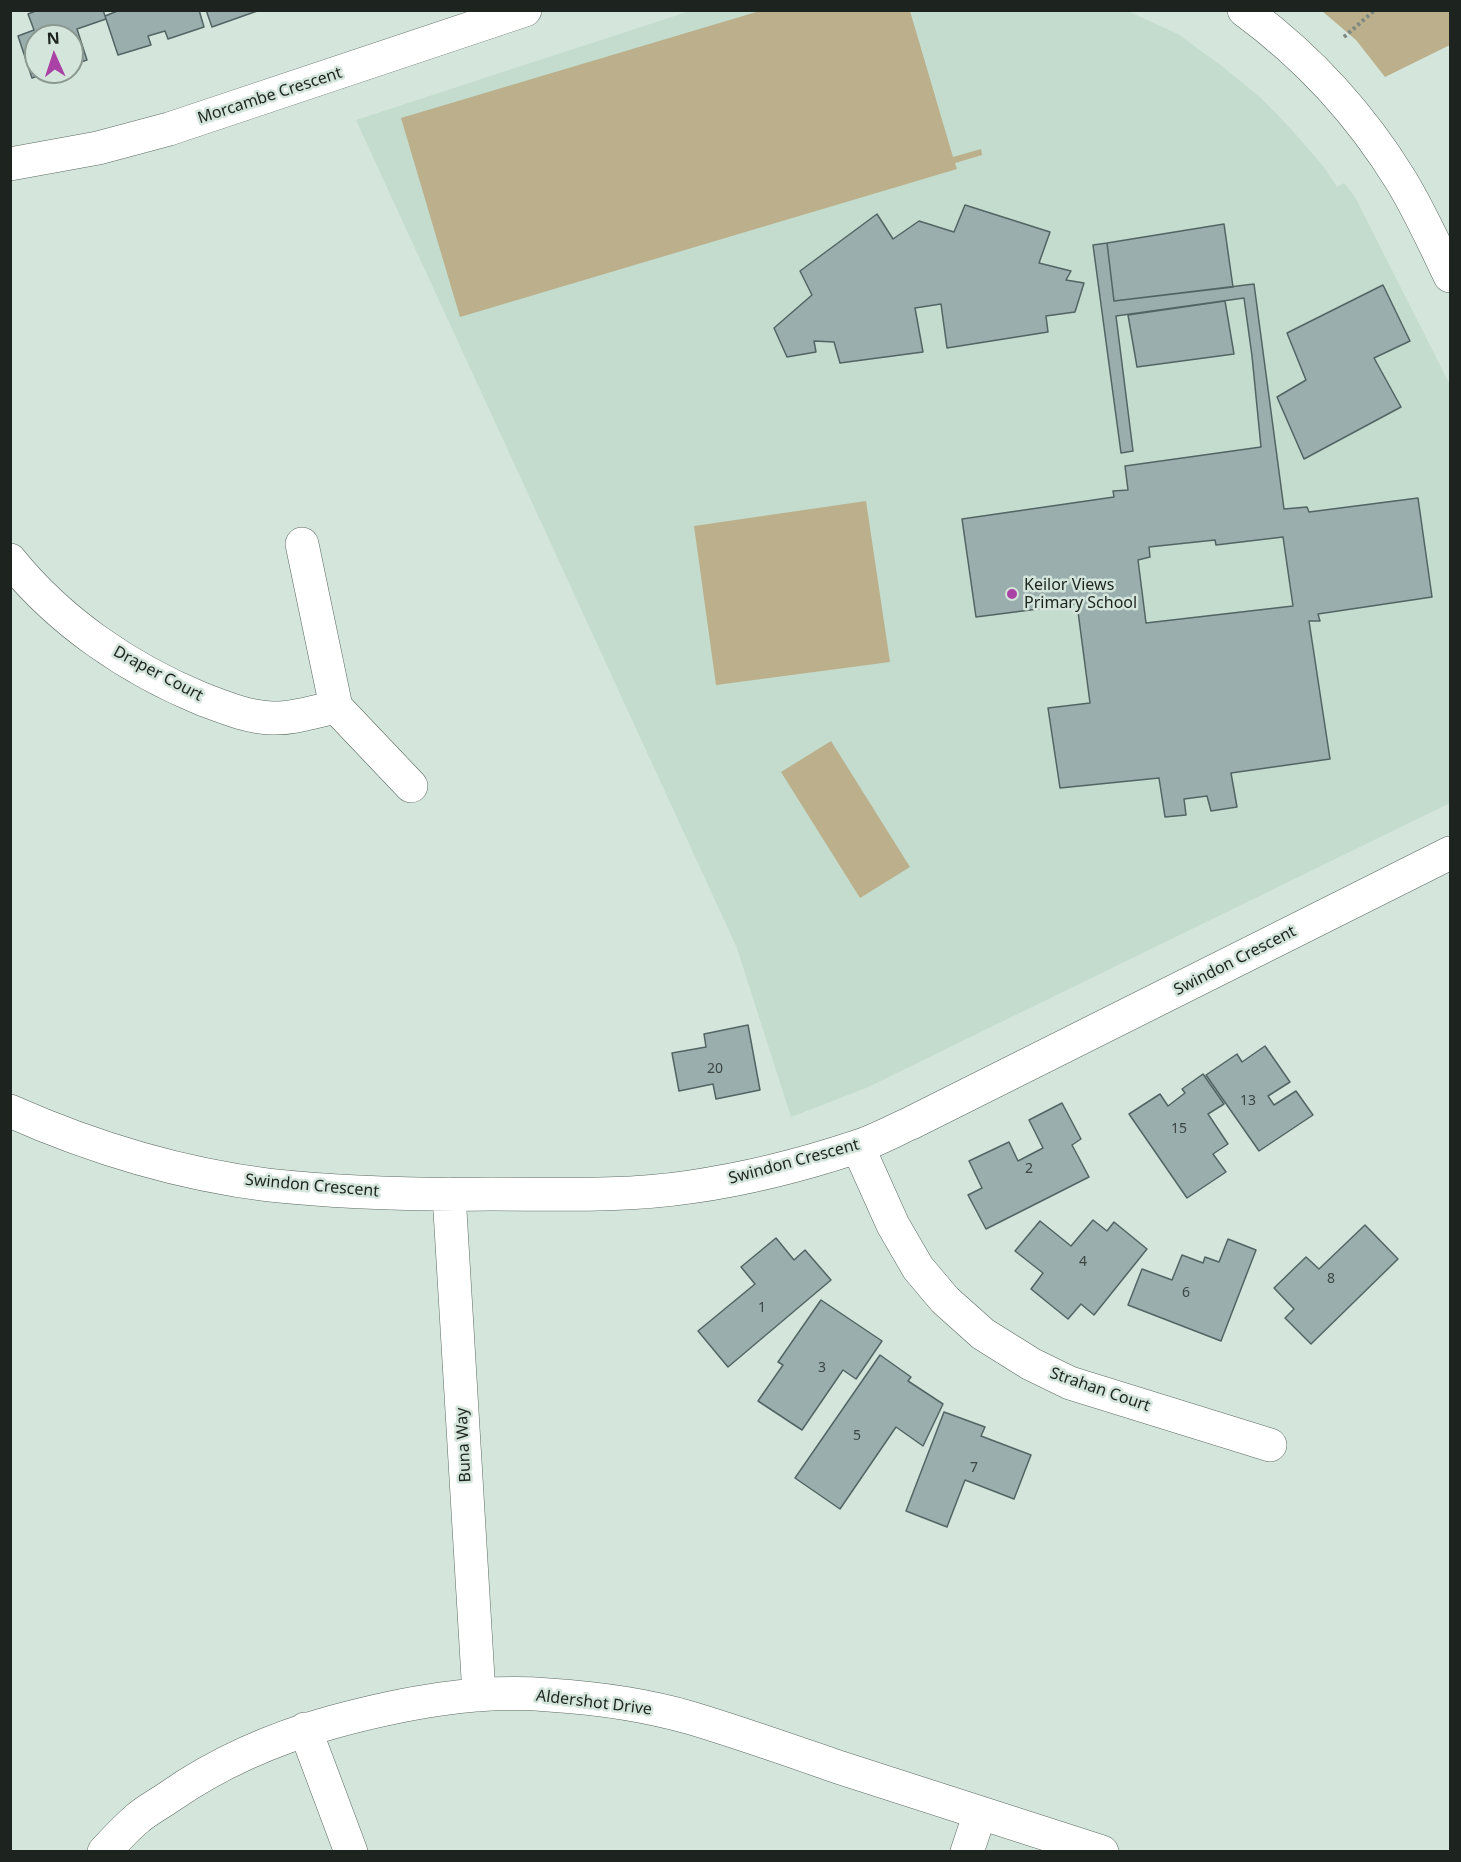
<!DOCTYPE html>
<html>
<head>
<meta charset="utf-8">
<style>
	body { margin:0 }
	#map { position:relative; width:1461px; height:1862px; overflow:hidden; background:#d4e5db; font-family:"Noto Sans",sans-serif }
	canvas { display:block }
	.frame { position:absolute; inset:0; border:12px solid #1d2420; pointer-events:none }
	.north { position:absolute; left:24px; top:24px; width:60px; height:60px; box-sizing:border-box; background:#d4e5db; border:2px solid #8b9890; border-radius:50%; rotate:357deg; font-size:16px; font-weight:700; line-height:24px; text-align:center; color:#1d2420 }
	.north::after { content:''; display:block; margin:auto; width:21px; height:27px; background:#aa42a5; clip-path:polygon(50% 0,100% 100%,50% 72%,0 100%) }
</style>
</head>
<body>
<div id="map">
<canvas width="1461" height="1862"></canvas>
<div class="frame"></div>
<div class="north">N</div>
</div>
<script>
const ctx = document.querySelector('canvas').getContext('2d');
ctx.lineJoin = 'round';
function fill(path, color) { ctx.fillStyle = color; ctx.fill(path, 'evenodd'); }
function strokePath(path, color, width, dash) { ctx.strokeStyle = color; ctx.lineWidth = width; ctx.lineCap = dash ? 'butt' : 'round'; ctx.setLineDash(dash || []); ctx.stroke(path); }
function drawText(font, color, halo, rows, align = 'center') {
  ctx.font = font + ' "Noto Sans",sans-serif'; ctx.lineWidth = 5; ctx.setLineDash([]); ctx.textBaseline = 'middle'; ctx.strokeStyle = halo; ctx.fillStyle = color; for (const [text, x, y, turn = 0] of rows) {
    ctx.save(); ctx.translate(x, y); ctx.rotate((+turn || 0) * Math.PI / 180); ctx.textAlign = isNaN(turn) ? turn : align; if (halo) ctx.strokeText(text, 0, 0); ctx.fillText(text, 0, 0); ctx.restore();
  }
}
fill(new Path2D(`
	M1125 10 1178 34 1223 67 1261 98 1291 129 1323 166 1337 187 1344 183 1355 197 1450 385V803L866 1088 791 1117 737 948 356 120 690 11Z`), '#c3dcce');
fill(new Path2D(`
	M763 10 910 11 953 157 981 149 982 155 955 163 957 169 460 317 401 118Z
	M1322 11H1450V45L1385 77 1356 40Z
	M866 501 890 662 716 685 694 526Z
	M831 741 910 867 860 898 781 772Z`), '#bbb08b');
const building = new Path2D(`
	M38 10H103L106 19 77 29 87 60 72 65V36H36V72H51L32 78 18 36 34 30 28 14Z
	M120 10H199L204 27 168 39 165 31 148 36 151 45 118 55 105 16Z
	M206 10H260L212 27Z
	M965 205 1050 232 1039 263 1071 271 1066 280 1084 283 1075 312 1046 316 1048 332 947 348 941 304 915 308 923 352 840 363 834 342 814 341 816 352 787 357 774 328 812 295 800 271 877 214 893 239 919 221 954 232Z
	M1224 224 1233 287 1114 301 1107 243Z
	M1107 243 1114 301 1254 284 1284 509 1307 507 1309 512 1418 498 1432 597 1318 614 1320 621H1309L1330 759 1231 773 1237 807 1211 811 1207 796 1184 799 1186 815 1165 817 1159 778 1060 788 1048 708 1090 703 1077 604 976 617 962 519 1114 497 1113 491 1128 490 1125 466 1261 447 1252 356 1244 298 1116 316 1133 451 1121 453 1093 245ZM1283 537 1293 606 1146 623 1138 560 1150 557 1149 547 1215 540 1216 545Z
	M1383 285 1410 341 1374 358 1401 407 1304 459 1277 397 1306 380 1287 333Z
	M1225 301 1234 354 1137 367 1128 315Z
	M748 1025 760 1090 716 1099 713 1084 679 1091 672 1053 706 1047 704 1034Z
	M1265 1046 1290 1082 1268 1096 1274 1105 1296 1091 1313 1115 1259 1151 1206 1075 1237 1054 1242 1062Z
	M1203 1074 1224 1104 1208 1114 1228 1144 1213 1154 1226 1172 1187 1198 1129 1114 1160 1094 1168 1106 1185 1093 1182 1089Z
	M1062 1103 1081 1139 1072 1145 1089 1177 986 1229 968 1195 982 1188 969 1161 1009 1142 1018 1161 1043 1148 1029 1120Z
	M1093 1220 1107 1231 1114 1222 1147 1249 1094 1315 1081 1304 1068 1319 1031 1289 1043 1273 1015 1251 1040 1221 1071 1246Z
	M1365 1225 1398 1259 1311 1344 1285 1318 1294 1309 1274 1288 1306 1257 1319 1269Z
	M776 1238 794 1260 805 1250 831 1280 728 1367 698 1331 755 1284 741 1267Z
	M1228 1239 1256 1250 1221 1341 1128 1305 1142 1269 1172 1280 1182 1255 1203 1263 1205 1257 1219 1262Z
	M821 1300 882 1341 856 1379 843 1370 802 1430 758 1401 783 1365 778 1362Z
	M880 1355 911 1377 908 1381 943 1404 923 1446 896 1427 840 1509 795 1478Z
	M944 1412 985 1427 981 1436 1031 1455 1014 1499 965 1480 947 1527 906 1511Z`);
fill(building, '#99aead');
strokePath(building, '#526564', 1.5);
const minor = new Path2D(`
	M1244 10C1308 57 1361 115 1402 182 1420 212 1435 245 1450 276
	M10 164 98 148 169 129 525 10
	M302 544 336 707 411 786
	M10 560C60 622 129 669 202 699 226 708 247 717 272 718 293 719 316 711 336 707
	M10 1111C91 1147 181 1174 268 1185 342 1193 417 1195 491 1194 556 1194 624 1197 690 1187 746 1179 802 1165 856 1147 875 1141 893 1131 911 1123L1450 853
	M858 1147 893 1225 918 1268 945 1300 983 1334 1031 1364 1070 1383 1270 1445
	M449 1194 479 1695
	M305 1729 351 1852
	M104 1852C115 1840 126 1828 138 1818 147 1810 159 1804 169 1797 219 1762 275 1738 333 1722 403 1703 477 1689 549 1695 596 1698 646 1705 691 1718 741 1733 789 1750 838 1767 926 1796 1014 1824 1102 1852
	M967 1852 980 1813`);
strokePath(minor, '#5b6a62', 34);
strokePath(new Path2D(`
	M1344 37 1375 10`), '#7d8a83', 4, [3, 3]);
strokePath(minor, '#fff', 33);
for (const [x, y, r, color] of [
	[1012,594,6,"#aa42a5"]
]) { const dot = new Path2D(); dot.arc(x, y, r, 0, 2 * Math.PI); ctx.fillStyle = color; ctx.fill(dot); strokePath(dot, '#d4e5db', 2); }
drawText('14px', '#3c4643', null, [
	["20",715,1069],
	["13",1248,1101],
	["15",1179,1129],
	["2",1029,1169],
	["4",1083,1262],
	["8",1331,1279],
	["6",1186,1293],
	["1",762,1308],
	["3",822,1368],
	["5",857,1436],
	["7",974,1468]
]);
drawText('16px', '#1d2420', '#d4e5db', [
	["Morcambe Crescent",270,96,-18],
	["Draper Court",158,674,28],
	["Swindon Crescent",1235,961,-27],
	["Swindon Crescent",794,1162,-15],
	["Swindon Crescent",312,1186,5],
	["Strahan Court",1100,1390,19],
	["Buna Way",464,1445,-93],
	["Aldershot Drive",594,1703,7]
]);
drawText('16px', '#1d2420', '#d4e5db', [
	["Keilor Views",1024,585],
	["Primary School",1024,603]
], 'left');
</script>
</body>
</html>
